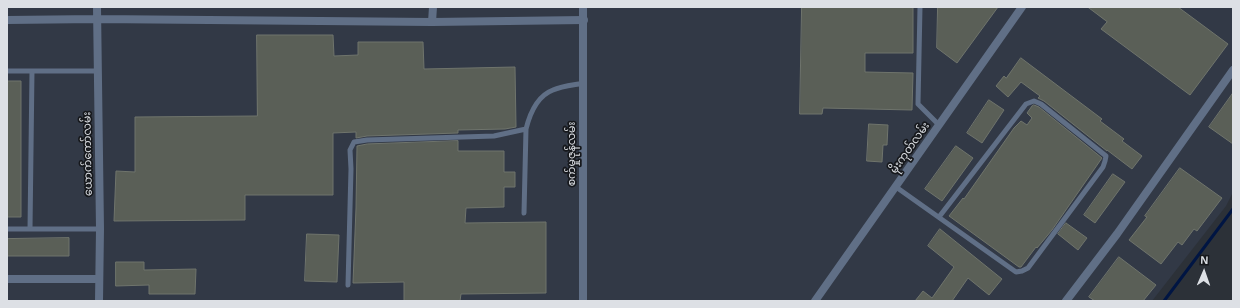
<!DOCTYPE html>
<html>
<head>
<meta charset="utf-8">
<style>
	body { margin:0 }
	#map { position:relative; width:1240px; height:308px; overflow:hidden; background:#2c3138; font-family:Arial,sans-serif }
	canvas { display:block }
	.frame { position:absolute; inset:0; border:8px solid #dde0e5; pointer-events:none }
	.north { position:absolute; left:1184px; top:252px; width:40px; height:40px; -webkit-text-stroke:3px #16181c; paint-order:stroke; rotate:2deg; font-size:11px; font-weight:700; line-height:16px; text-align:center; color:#dde0e5 }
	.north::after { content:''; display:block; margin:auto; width:14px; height:18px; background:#dde0e5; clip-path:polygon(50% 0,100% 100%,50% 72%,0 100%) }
</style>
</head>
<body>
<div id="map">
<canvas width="1240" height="308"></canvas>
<div class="frame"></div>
<div class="north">N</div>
</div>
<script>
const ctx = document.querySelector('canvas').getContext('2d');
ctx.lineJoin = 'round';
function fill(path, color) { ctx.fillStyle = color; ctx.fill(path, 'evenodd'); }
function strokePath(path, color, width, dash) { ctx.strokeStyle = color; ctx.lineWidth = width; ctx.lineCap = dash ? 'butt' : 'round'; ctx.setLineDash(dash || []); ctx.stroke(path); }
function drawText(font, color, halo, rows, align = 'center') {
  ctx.font = font + ' Arial,"Noto Sans Myanmar",sans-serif'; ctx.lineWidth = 3.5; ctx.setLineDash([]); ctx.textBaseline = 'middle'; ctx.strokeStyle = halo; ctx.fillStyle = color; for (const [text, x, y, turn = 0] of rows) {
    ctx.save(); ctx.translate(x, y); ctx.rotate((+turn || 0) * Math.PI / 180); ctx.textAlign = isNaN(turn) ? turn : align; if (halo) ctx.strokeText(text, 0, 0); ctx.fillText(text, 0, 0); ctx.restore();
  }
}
fill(new Path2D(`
	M7 7H1233V192L1226 206 1152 301H7Z`), '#323946');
strokePath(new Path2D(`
	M1164 301 1233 209`), '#001543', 3);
const building = new Path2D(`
	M802 7H913V53H865V72L913 73 912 110 823 108 822 114H800Z
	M938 7H998L957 63 937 48Z
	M1088 7H1178L1228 44 1190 95 1101 29 1107 22Z
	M257 35H333L334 56 358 55V42H423L424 69 515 67 516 127 505 129 458 130V133L367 136 356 138V132L333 133V195H245V220L114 221 116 171 135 172V117L257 116Z
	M1021 58 1102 119 1100 121 1124 139 1122 141 1142 156 1132 169 1107 150V151L1044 101 1038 98 1040 96 1021 82 1008 97 996 86 1004 76 1006 78Z
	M7 81H21V217H7Z
	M1233 93V144L1209 127Z
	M989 100 1004 110 982 143 967 133Z
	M1034 105 1039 107 1102 158 1052 230 1037 248 1036 247 1021 267H1019L949 216 963 198 964 199 1014 128 1021 121 1027 125 1032 118 1027 113 1032 106Z
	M869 124 888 125 887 145H883L882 162 867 161Z
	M458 141V151H504V172H515V187H504V207L466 208 465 223 546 222V293L461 294 460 301H404V282L353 283 356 208 357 146 367 144Z
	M956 146 973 158 942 201 925 189Z
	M1180 168 1222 198 1197 231 1194 229 1182 245 1178 242 1161 264 1129 240 1147 217 1145 216Z
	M1113 174 1125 182 1095 223 1084 215Z
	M1066 223 1087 238 1078 250 1058 234Z
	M940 229 1002 279 989 295 968 278 952 301H915L923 291 932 298 954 267 928 246Z
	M307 234 339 235 337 282 305 281Z
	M69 238V256H7V239Z
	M1119 257 1156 285 1143 301H1095L1089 297Z
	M116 262H144V270L196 269 195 294H149V285L116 286Z`);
fill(building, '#5a5f57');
strokePath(building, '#6f746c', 1);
strokePath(new Path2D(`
	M920 7 918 104 939 125
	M7 71H98
	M896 187 1016 272 1022 271 1028 268 1103 167 1105 161 1106 156 1041 104 1034 101 1026 104 939 217
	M524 213 526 129C530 113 537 96 553 90 562 86 574 85 584 83
	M7 229H100
	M30 229 32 71
	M348 285 351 169 350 150 354 142 367 140 494 136 526 129`), '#606f86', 5);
strokePath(new Path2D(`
	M7 279H98`), '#606f86', 8);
strokePath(new Path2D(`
	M97 7 100 229 99 301
	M7 20 97 19 432 22 584 20
	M432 22 433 7
	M815 301 1022 7
	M1066 301 1117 234 1233 70`), '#606f86', 8);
strokePath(new Path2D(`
	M583 301V7`), '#606f86', 8);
drawText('11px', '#dde0e5', '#16181c', [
	["မိုးကုတ်လမ်း",910,148,-55],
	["ယောက်ကော်လမ်း",88,154,-91],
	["စက်မှုဇုန်လမ်း",572,154,-90]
]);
</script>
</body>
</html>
